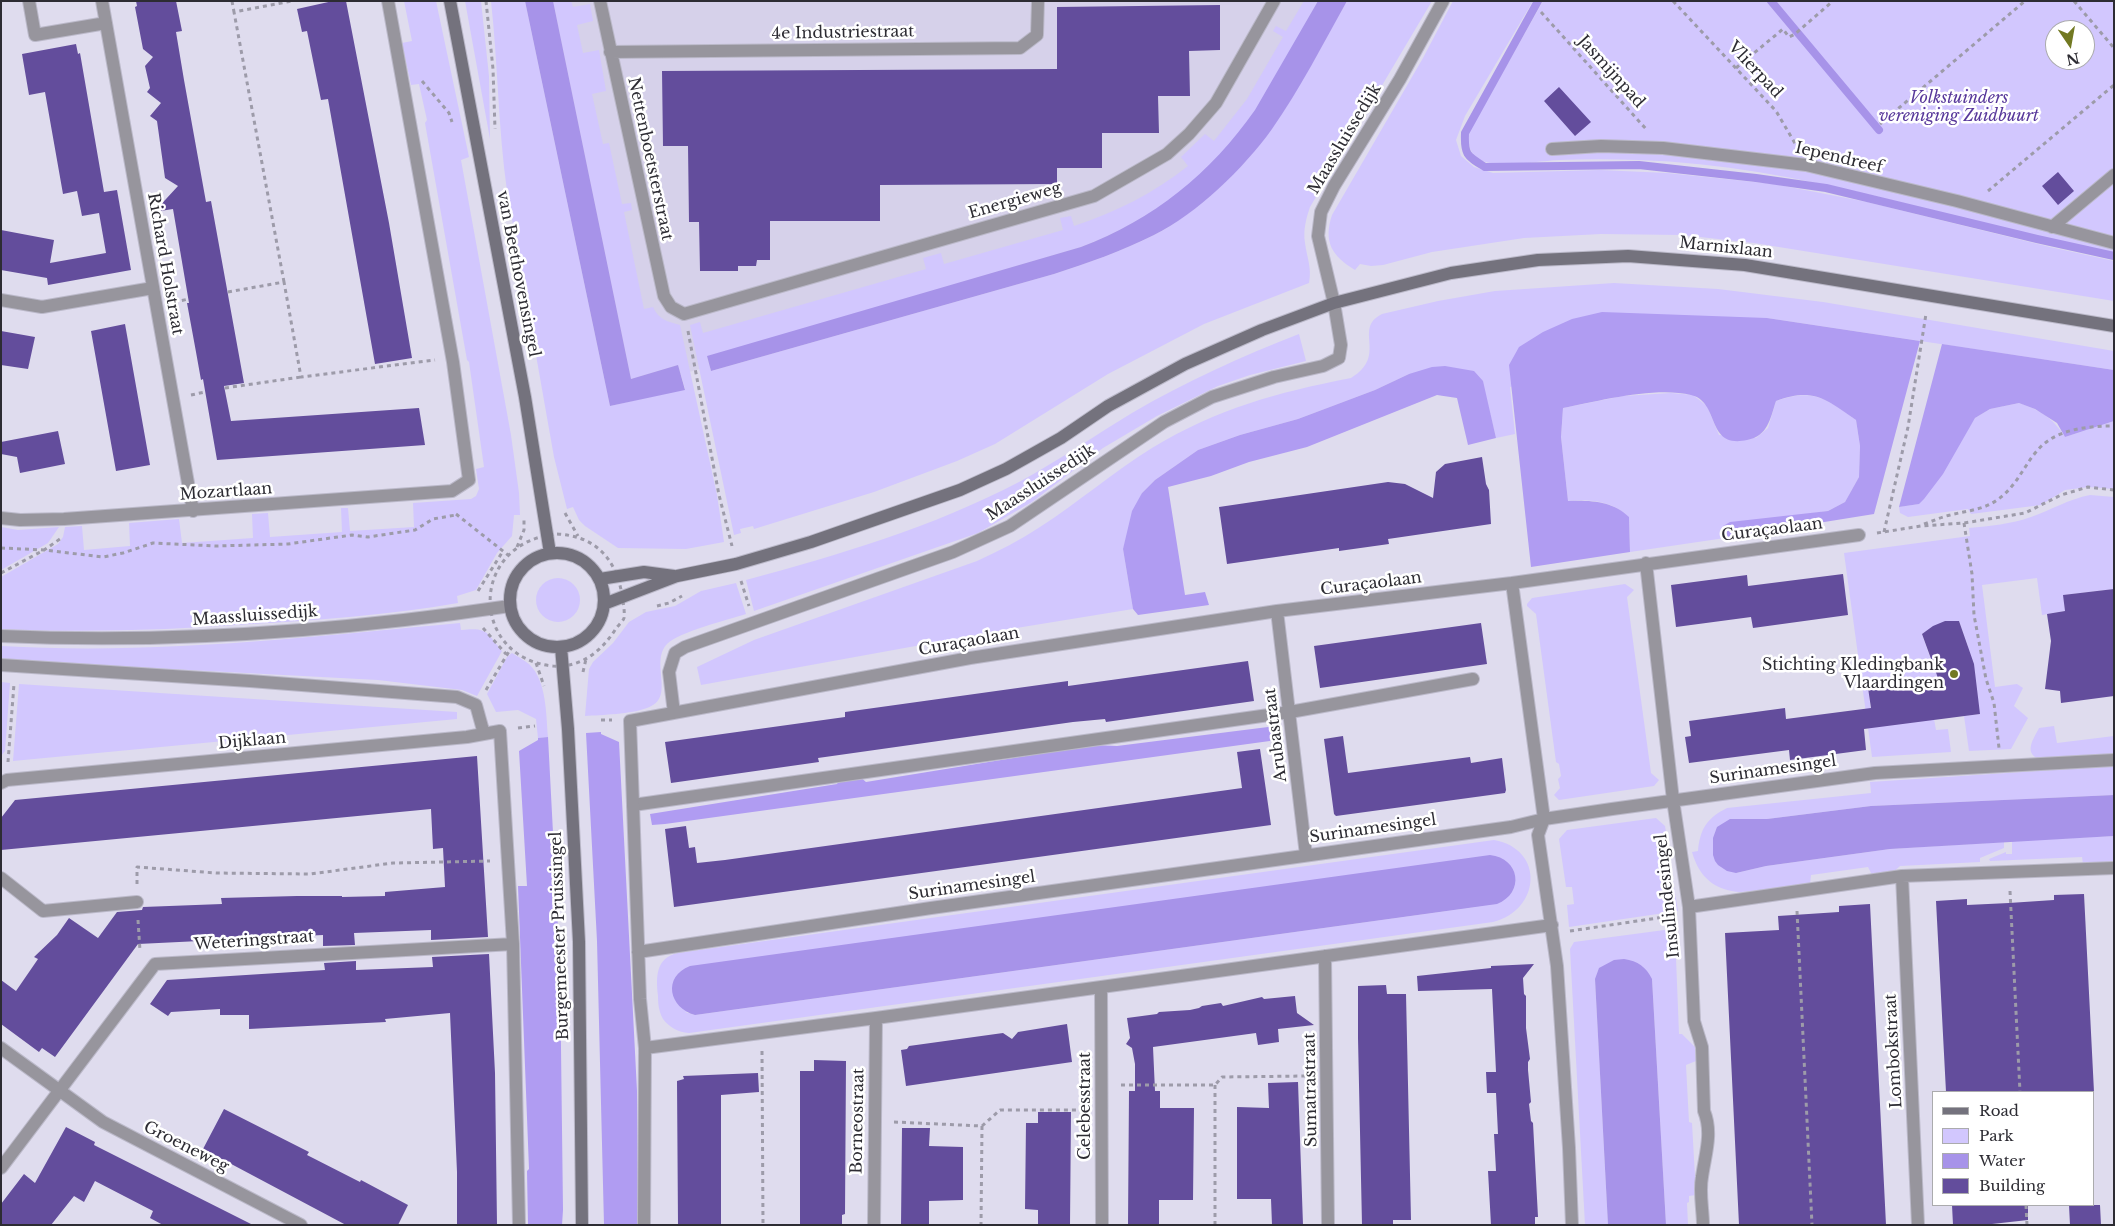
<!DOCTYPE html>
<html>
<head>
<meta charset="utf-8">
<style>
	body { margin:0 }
	#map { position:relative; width:2115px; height:1226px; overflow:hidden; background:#dfdcee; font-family:"Libre Baskerville",serif }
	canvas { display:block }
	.frame { position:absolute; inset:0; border:2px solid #2d2c33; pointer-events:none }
	.legend { position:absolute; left:1932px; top:1091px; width:162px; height:115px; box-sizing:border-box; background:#fff; border:1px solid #ababad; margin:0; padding:6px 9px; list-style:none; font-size:15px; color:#2d2c33 }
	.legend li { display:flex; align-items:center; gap:10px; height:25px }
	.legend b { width:25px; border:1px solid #ababad }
	.north { position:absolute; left:2045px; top:20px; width:50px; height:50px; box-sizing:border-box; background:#fff; border:1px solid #ababad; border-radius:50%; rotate:168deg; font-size:14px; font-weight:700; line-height:20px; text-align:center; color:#2d2c33 }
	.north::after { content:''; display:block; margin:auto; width:18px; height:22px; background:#727922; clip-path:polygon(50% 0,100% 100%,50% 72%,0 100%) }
</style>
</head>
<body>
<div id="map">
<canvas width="2115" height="1226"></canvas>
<div class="frame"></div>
<ul class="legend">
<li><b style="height:6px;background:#74727d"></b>Road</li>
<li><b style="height:14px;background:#d2c7fe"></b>Park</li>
<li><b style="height:14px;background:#a793e9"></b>Water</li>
<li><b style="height:14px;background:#634d9c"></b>Building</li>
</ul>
<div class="north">N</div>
</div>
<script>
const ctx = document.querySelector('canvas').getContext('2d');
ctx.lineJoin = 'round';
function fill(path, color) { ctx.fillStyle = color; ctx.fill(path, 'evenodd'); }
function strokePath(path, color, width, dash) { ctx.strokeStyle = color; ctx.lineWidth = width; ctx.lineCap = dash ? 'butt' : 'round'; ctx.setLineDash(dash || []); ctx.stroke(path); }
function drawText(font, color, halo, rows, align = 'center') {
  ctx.font = font + ' "Libre Baskerville",serif'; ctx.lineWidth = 5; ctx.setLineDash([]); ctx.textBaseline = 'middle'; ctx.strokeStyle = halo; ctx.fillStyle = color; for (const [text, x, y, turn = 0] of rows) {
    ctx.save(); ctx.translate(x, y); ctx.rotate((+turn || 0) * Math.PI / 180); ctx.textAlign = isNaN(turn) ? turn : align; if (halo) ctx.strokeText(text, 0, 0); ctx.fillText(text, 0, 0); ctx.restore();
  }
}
fill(new Path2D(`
	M535 1H1332L1262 118 1143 230 722 363 620 391Z`), '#d6d1ea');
fill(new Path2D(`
	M404 1H436L469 157 461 160 511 435 519 493 520 515H514L512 536 497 553 476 590 457 596 458 603C389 615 320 620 251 624 168 630 85 633 1 629V577L58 544 63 537 65 527 82 526 84 550 130 546 129 523 179 519 182 543 253 538 252 514 268 513 270 537 342 532 341 508H348L350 531 414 527 413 503 471 499 476 496 479 489 476 469 484 467 469 362 467 360 425 123 427 120 419 84 411 85 402 43 412 41Z
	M465 1H481L489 76 490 139Z
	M491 1H525L610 406 685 389 678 365 631 379 553 1H571L573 7 590 4 593 21 577 25 583 53 599 50 606 91 592 94 603 144 609 143 622 204 631 203 632 210 624 212 644 309 653 307C658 319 668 322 680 325L717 495 724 542 686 549 618 548 585 526 579 520 573 507 567 509 554 457 507 191C498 128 498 64 491 1Z
	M1304 1H1318C1294 43 1273 88 1244 126 1203 182 1145 223 1081 247L707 357 711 371 1054 274C1088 263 1122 251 1154 235 1187 219 1232 179 1255 150 1292 105 1318 51 1347 1H1432L1310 207C1306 219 1303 230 1305 243 1307 258 1312 268 1309 283L1204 324 1108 374 995 444 957 461 874 492 754 529 753 526 740 529 741 533 734 535 690 325 700 322 703 333 926 269 923 258 941 253 944 264 1063 230 1060 218 1071 216 1074 226C1116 212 1154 193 1188 166L1181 157 1205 134 1214 141 1247 99 1283 37 1273 31 1276 26 1286 31Z
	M1453 1H1533L1465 116 1456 140 1461 156 1474 167 1493 173 1600 170 1667 173 1774 184 1867 202 2050 247 2114 261V301L1754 243 1682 235 1601 234 1524 238 1432 252 1383 265 1371 266 1360 264 1355 270C1332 256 1323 242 1332 215L1423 58Z
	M1543 1H2114V253C1956 222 1801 165 1639 160 1612 159 1585 159 1559 160 1537 161 1500 169 1480 160 1470 155 1468 144 1468 134ZM2055 30H2085V60H2055Z
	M1614 283 1718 289 1823 302 2114 351V370L1767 318 1510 387 1515 434 1496 438 1482 381 1409 374 1375 390 1298 419 1240 435 1198 450 1155 480 1142 493 1123 549 1133 609 998 631 701 685 697 667 754 640 977 561C999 551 1020 540 1040 527 1079 502 1113 472 1152 448 1219 408 1275 393 1351 378 1389 355 1352 329 1382 314L1438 301 1495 291Z
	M1299 334 1306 361 1250 375 1218 386 1157 416 1103 448 1032 502 978 533 754 611 746 580C839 555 933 527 1019 482 1058 461 1094 436 1132 413 1185 382 1242 356 1299 334Z
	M1671 393 1693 395 1707 406 1719 435 1756 438 1768 428 1776 401C1813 388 1826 398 1856 420L1860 446 1859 477 1845 502 1828 511 1723 526 1725 538 1630 552 1629 518C1614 501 1589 499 1568 501L1561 437 1563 408 1623 396Z
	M2019 403C2040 410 2053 418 2065 437L2114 421V489L2089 487 2065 490 2041 505 1971 514 1968 509 1908 517 1900 513 1899 507 1918 504 1975 418 1990 409Z
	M2090 495 2114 497V589L2064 595 2065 611 2042 615 2037 578 1982 585 1995 687 2017 684 2023 688 2014 706 2028 718 2011 749 1969 751 1964 716 1980 714 1956 657 1968 647 1959 621H1945L1922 634 1931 660H1947L1949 677 1868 688 1872 718 1934 719 1936 730 1948 729 1951 752 1872 757 1844 553 1970 536 1969 528C1990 526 2011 524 2031 517 2051 510 2069 499 2090 495Z
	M1 527 18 530 59 527 48 543 1 570Z
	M536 600a22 22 0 1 1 44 0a22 22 0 1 1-44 0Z
	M736 583 746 614C727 620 679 632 667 644 649 663 677 698 647 708 631 714 602 715 585 716L589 669 593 662 613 643 629 622 646 612 675 606 701 591Z
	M1625 584 1634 590 1627 597 1651 773 1659 780 1654 786 1559 800 1554 795 1560 788 1558 779 1561 776 1559 764 1556 762 1536 614 1527 606V604L1532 598Z
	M460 623 461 630C488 627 486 632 502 651L477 696 462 690 378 680 1 660V646C155 655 308 637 460 623Z
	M512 653C518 657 524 660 529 664 547 681 546 715 548 737L538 738 536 719 518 710 496 712 487 694 507 657Z
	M1 682 10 683 5 751 1 756Z
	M19 684 457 712V719L13 761Z
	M2054 726 2057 743 2114 736V754L2039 759C2023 753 2034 738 2039 728Z
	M2114 766V795L1871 806 1767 819H1740L1736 873 1766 866 1890 849 2004 842V848L1980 858V862L1900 866 1891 874 1873 877 1868 867 1811 875 1810 885 1741 892C1715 891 1699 877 1692 852L1698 851C1700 829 1707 818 1727 808L1871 793 1870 782Z
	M1656 818 1665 826 1670 855 1663 856 1666 881H1673L1678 911 1569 927 1567 905 1574 904 1572 887H1566L1559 839 1567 830Z
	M2114 836V862L2083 864 2082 857 1990 861 1989 859 2006 852V854H2012V841Z
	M1494 840C1545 849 1541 910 1493 922L689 1033C678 1032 670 1028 663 1019 659 1012 658 1004 658 996 656 978 655 958 678 953ZM1497 904 695 1015 685 1012Z
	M1672 929 1679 935 1680 956 1676 958 1679 1034H1682L1695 1047 1696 1061 1686 1065 1689 1122 1692 1123 1696 1195 1689 1196V1202L1687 1203 1688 1225H1666L1652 979H1595L1608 1225H1585L1570 949 1574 942Z`), '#d2c7fe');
fill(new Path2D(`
	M1602 312 1767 318 1920 341 1874 514 1725 538 1723 526 1730 522 1828 511 1845 502 1859 477 1860 446 1856 420C1826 399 1813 387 1776 401 1770 419 1768 436 1747 440 1705 449 1721 402 1691 395 1656 386 1598 401 1563 408L1561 437 1568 501C1589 500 1613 501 1629 517L1630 552 1531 567 1509 365 1519 347 1543 332 1572 319Z
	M1942 344 2114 370V421L2065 437 2057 423 2035 409 2019 403 1990 409 1975 418 1943 474 1924 499 1919 504 1899 507Z
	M1445 366 1474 371 1483 381 1496 438 1468 445 1457 398 1437 395 1307 447 1249 462 1211 476 1168 487 1185 595 1205 592 1209 605 1138 615 1133 609 1123 549 1132 511 1142 493 1155 480 1198 450 1240 435 1298 419 1375 390 1409 374 1432 367Z
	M1276 726 1277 740 665 824 652 825 650 814 837 784 840 779 859 776 866 782 1093 745 1117 746Z
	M601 732V734L619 742 637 1091 638 1225H604L597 941 586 733Z
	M548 737 560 967 563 1210 562 1225H528L527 1171 529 1169 518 886H527L519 751 538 740V738Z`), '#b09cf2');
fill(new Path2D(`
	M525 1H553L631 379 678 365 685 390 610 406Z
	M1318 1H1347C1323 44 1300 89 1272 129 1244 168 1197 214 1154 235 1122 251 1088 263 1054 274L711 371 707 356 1081 247C1153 220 1211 173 1255 110Z
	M2114 795V836L1890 849 1766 866 1736 873 1727 871 1718 865 1715 861 1713 855V838L1717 827 1730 819H1767L1871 806Z
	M1490 855C1520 858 1525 893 1497 904L695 1015C669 1008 662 977 690 966Z
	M1624 959C1638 961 1646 967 1652 979L1666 1225H1608L1595 979 1599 968 1614 960Z`), '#a793e9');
strokePath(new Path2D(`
	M1538 1 1465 133C1464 155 1467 156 1485 167L1639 165 1756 178 1826 188 2037 239 2114 256
	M1771 1 1879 130`), '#a793e9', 8);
fill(new Path2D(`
	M136 1H176L182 31 176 32 184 80 206 202 211 201 244 383 224 386 231 421 419 408 425 445 217 460 203 379 201 380 196 352 187 303H189L173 209 154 212 178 186 165 178 157 121 150 116 161 103 147 92 150 88 145 66 153 57 143 49 135 7 137 6Z
	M333 1H346L389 223 412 358 375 364 328 99 321 100 307 31 302 32 297 9Z
	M1220 5V50L1189 51 1190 96H1158L1159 133H1102V168H1057V184L880 185V221H770V260H757L756 266H738V271H700L699 222H689L688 146H663L662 71 1057 69V7Z
	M76 44 78 54 80 53 104 192 117 190 131 270 48 285 47 278 1 270V230L54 240 50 263 106 253 99 213 82 216 77 191 63 194 45 92 29 95 22 54Z
	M1559 87 1591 122 1575 136 1544 101Z
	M2058 172 2074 191 2058 205 2042 186Z
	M125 324 150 465 116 471 91 331Z
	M1 331 35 337 28 369 1 365Z
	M58 431 65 464 20 473 17 457 1 454V442Z
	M1482 457 1486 484 1489 490 1491 524 1388 539 1389 544 1339 551V548L1227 564 1219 507 1388 482 1405 484 1433 498 1436 472 1445 464Z
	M1843 574 1848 615 1753 628 1751 617 1676 627 1671 585 1747 575 1748 586Z
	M2114 589V696L2061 703 2060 691 2045 689 2051 641 2047 614 2065 611 2063 595Z
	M1945 621H1959L1974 664 1980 714 1864 729 1866 750 1790 760 1789 750 1689 763 1685 737 1691 736 1689 721 1785 708 1786 719 1871 708 1868 688 1938 678 1922 634 1933 626Z
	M1481 623 1487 664 1320 688 1314 646Z
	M1248 661 1254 701 1106 722 1105 719 1073 722 818 758 819 762 671 783 665 742 845 717V712L1068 681V686Z
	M1343 736 1348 773 1470 757 1471 763 1502 758 1506 790 1505 793 1336 816 1334 814 1324 739Z
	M1260 749 1271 825 674 907 665 829 686 826 689 848 695 847 697 863 725 860 1242 788 1237 752Z
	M477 756 488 937 431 940V930L354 933 355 945 323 946V935L138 944 55 1057 42 1048 39 1052 1 1024V980L16 991 38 959 34 957 57 935 69 918 98 938 117 912 142 910 143 907 222 904 221 898 297 896H342V897L385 896V892L445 887 443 848 433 849 431 809 1 850V818L15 800Z
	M2084 894 2094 1092H1946L1936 901 1967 899V905L2009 903 2054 900V895Z
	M1870 904 1886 1225H1739L1725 933 1779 930 1778 916 1839 912V906Z
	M489 954 495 1073 497 1225H457V1172L450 1013 385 1019 386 1022 249 1029V1015H220V1009L171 1012 168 1016 150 1004 167 980 325 970 324 963 356 961V970L433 967 432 957Z
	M1534 964 1523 978 1524 994 1526 996V1028L1530 1059 1528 1062V1070L1531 1102 1529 1104 1531 1121 1533 1123 1538 1217H1535V1225H1491L1488 1171H1496L1494 1134H1498L1496 1093H1487L1486 1072H1496L1492 989 1418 991 1417 976 1491 968V966Z
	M1386 985 1387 994H1406L1411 1220H1393V1225H1362L1358 1038V986Z
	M1295 996 1297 1013 1314 1025 1278 1029 1279 1042 1258 1045 1256 1033 1153 1047 1155 1091H1160V1108H1194L1193 1200H1159V1225H1128L1129 1091H1135V1064L1132 1048 1126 1044 1130 1038 1127 1018 1157 1014 1159 1012 1190 1010 1199 1008 1202 1006 1221 1003 1223 1006 1262 997 1264 999Z
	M1067 1024 1072 1062 906 1086 901 1050 907 1049 909 1046 1003 1033 1012 1039 1018 1032Z
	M814 1060 846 1061 845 1214 842 1215V1225H800V1071H814Z
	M758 1073 759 1092 721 1095V1225H678L677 1081 684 1079 683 1076Z
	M1298 1082 1303 1225H1272L1271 1199H1237V1107L1269 1108 1268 1083Z
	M224 1109 309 1152 307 1155 360 1182 361 1180 408 1205 398 1225H346L203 1149Z
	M1038 1112H1071L1070 1225H1038V1210L1025 1209 1026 1123H1038Z
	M66 1127 95 1142 94 1145 253 1225H163L150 1218 153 1211 95 1181 84 1202 74 1196 51 1225H1V1204L24 1174 35 1183Z
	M902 1128H930L929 1146 963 1147V1200L929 1201V1225H901Z
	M1952 1205H2028V1220L1983 1225H1953Z
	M2069 1205H2100L2101 1225H2070Z`), '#634d9c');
const lane = new Path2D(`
	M1552 149 1601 146 1663 148 1806 165 1957 201 2114 243
	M2052 227 2114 175
	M633 805 1290 712 1473 679
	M1 878 43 911 137 902`);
const street = new Path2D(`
	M29 1 35 35 106 23
	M102 1 193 511
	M600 1 664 296 671 307 684 314 1094 196 1167 154 1189 134 1216 103 1274 1
	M610 52 1020 48 1037 35 1038 1
	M1 300 42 307 153 288
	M1 518 20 520 64 519 452 491 469 480 453 362 388 1
	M1646 563 1673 800 1689 907 1694 1021 1702 1047 1704 1111C1713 1133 1705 1155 1702 1177 1699 1192 1703 1210 1703 1225
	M1512 583 1544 819 1538 835 1557 966 1569 1148 1572 1225
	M1277 611 1306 855
	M1 636C171 644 342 631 510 606
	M1 665 250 681 457 697 476 705 484 734
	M674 713 669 672 675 653 685 647 953 552 1010 526 1164 422 1212 397 1274 377 1323 366 1339 358 1341 345 1334 303 1318 236 1321 212 1334 186 1400 79 1443 1
	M1 783 7 780 467 737 500 731 513 944 519 1225
	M1902 876 1918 1225
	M1689 907 1902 876 2114 868
	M638 952 931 908 1511 827 1544 819 1612 809 1875 773 2114 760
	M1325 956 1328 1225
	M1101 987 1102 1225
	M1 1048 103 1122 301 1225
	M645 1048 876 1018 1552 925
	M1 1168 155 964 513 944
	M644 1225 645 1048 640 999 630 721 970 658 1277 611 1512 583 1859 535
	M874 1225 876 1018`);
const secondary = new Path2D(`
	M450 1 525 397 550 553
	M510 600a47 47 0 1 1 94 0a47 47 0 1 1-94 0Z
	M600 579 644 572 674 576
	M604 604 677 576 736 564 811 542 960 490 1006 469 1061 438 1108 406 1185 364 1262 330 1334 303 1451 273 1538 260 1628 256 1745 265 2114 326
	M561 647 568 729 579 942 582 1225`);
strokePath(lane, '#bbb9c9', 14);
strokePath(street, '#bbb9c9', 14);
strokePath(secondary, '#bbb9c9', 14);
strokePath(new Path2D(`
	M232 1 234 12
	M486 1 493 69 495 129
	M1673 1 1776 111 1796 145
	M2074 1 2114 48
	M1541 12 1646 129
	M1736 68 1783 29 1789 37 1795 34 1833 1
	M422 81 449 113 452 122
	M1880 124 2025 1
	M1988 191 2114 85
	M284 282 234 12 292 1
	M228 292 284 282 301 377 435 360
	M174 302 189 299
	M688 331 719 495 732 546
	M225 388 301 377
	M191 395 205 392
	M565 513 578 536
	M456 514 508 555
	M1964 523 1972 574 1974 615 1986 679 1994 703 1999 748
	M1924 524C1933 521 1941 517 1950 515 1966 511 1983 510 1997 500 2016 487 2022 469 2036 452 2054 429 2087 426 2114 426
	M1884 532 1908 427 1926 314
	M1877 533 1921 526 1964 523 2025 513 2061 495 2088 487 2114 490
	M557 534C595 536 616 558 622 595 623 602 625 611 624 618 623 622 617 626 615 630 601 652 580 668 553 666 469 658 468 542 557 534Z
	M517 547 524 530V519
	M1 548 44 550 103 557 123 553 153 543 216 546 288 544 352 535 368 537 415 530 433 519 456 515
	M1 573 44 550 60 539
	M741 581 749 606
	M478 591 503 551
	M657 606 669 603 682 596
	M483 628 506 654
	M536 663 544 686
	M583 672 586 659
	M486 690 511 648
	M601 720H612
	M518 728 535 726
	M8 762 14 684
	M137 884V867L216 873 310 874 393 863 490 861
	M2010 891 2020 1092
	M1797 911 1812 1225
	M138 920 140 951
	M1570 931 1671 916
	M762 1051 763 1225
	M1121 1085H1215L1222 1077 1308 1076
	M894 1122 982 1126 981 1225
	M982 1126 1000 1110H1082
	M2026 1205 2027 1225
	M1215 1225V1085`), '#9d9ba9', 3, [4, 4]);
strokePath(lane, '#97959d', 12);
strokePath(street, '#97959d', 12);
strokePath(secondary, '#74727d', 12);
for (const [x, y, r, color] of [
	[1954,674,5,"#727922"]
]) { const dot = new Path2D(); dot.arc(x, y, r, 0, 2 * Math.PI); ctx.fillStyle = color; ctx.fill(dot); strokePath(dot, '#fff', 2); }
drawText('16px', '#2d2c33', '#fff', [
	["4e Industriestraat",843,33,-1],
	["Vlierpad",1755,70,47],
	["Jasmijnpad",1611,72,48],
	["Maassluissedijk",1345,139,-59],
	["Iependreef",1839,158,13],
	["Nettenboetsterstraat",650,159,78],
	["Energieweg",1015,201,-16],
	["Marnixlaan",1726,248,6],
	["Richard Holstraat",165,264,80],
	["van Beethovensingel",518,274,79],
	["Maassluissedijk",1041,483,-33],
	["Mozartlaan",226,492,-4],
	["Curaçaolaan",1772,530,-7],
	["Curaçaolaan",1371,584,-7],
	["Maassluissedijk",255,616,-4],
	["Curaçaolaan",969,642,-10],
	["Arubastraat",1276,735,-97],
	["Dijklaan",252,741,-5],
	["Surinamesingel",1773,770,-8],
	["Surinamesingel",1373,829,-8],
	["Surinamesingel",972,886,-8],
	["Insulindesingel",1668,896,-96],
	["Burgemeester Pruissingel",560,936,-92],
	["Weteringstraat",254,941,-4],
	["Lombokstraat",1894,1051,-93],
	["Sumatrastraat",1311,1090,-91],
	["Celebesstraat",1085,1106,-90],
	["Borneostraat",858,1121,-89],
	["Groeneweg",186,1147,27]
]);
drawText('italic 16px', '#57379a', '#fff', [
	["Volkstuinders",1959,98],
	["vereniging Zuidbuurt",1959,116]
]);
drawText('16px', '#2d2c33', '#fff', [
	["Stichting Kledingbank",1944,665],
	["Vlaardingen",1944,683]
], 'right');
</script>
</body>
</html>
